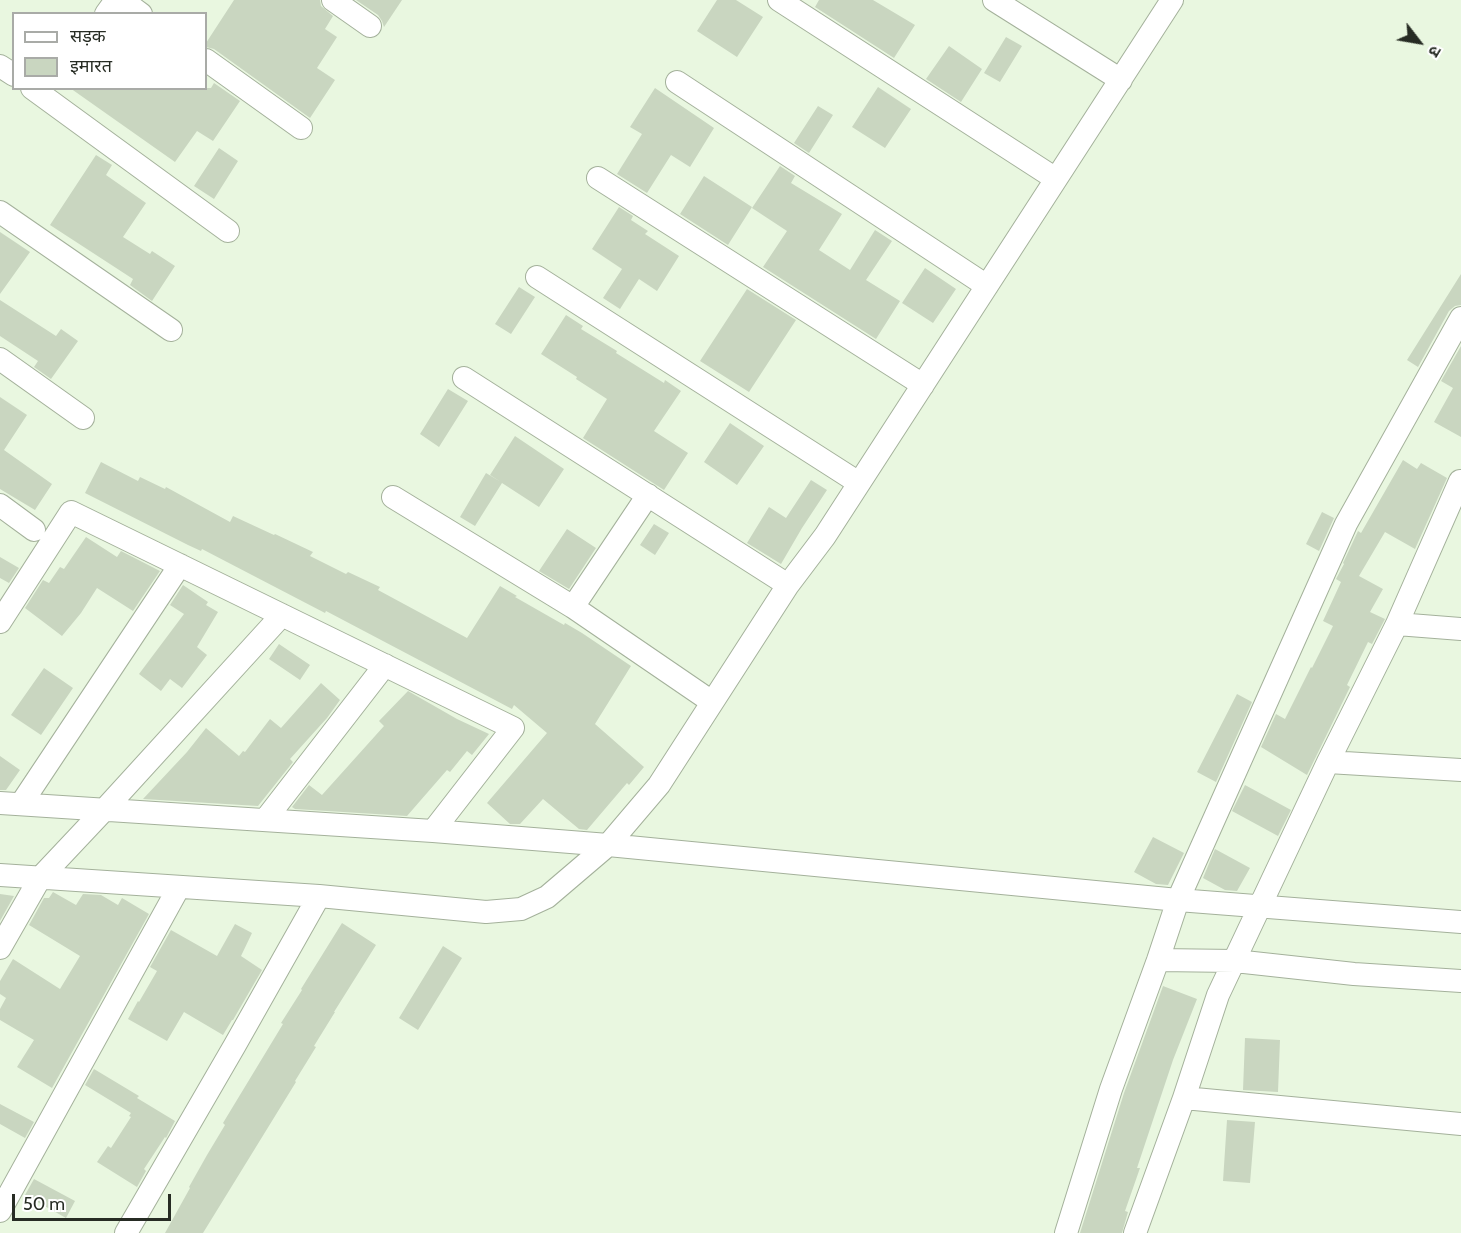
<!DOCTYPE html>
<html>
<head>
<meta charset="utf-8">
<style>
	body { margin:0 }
	#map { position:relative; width:1461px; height:1233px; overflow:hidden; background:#e9f7e0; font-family:Cabin,"Noto Sans Devanagari",sans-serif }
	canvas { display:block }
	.legend { position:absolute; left:12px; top:12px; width:195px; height:78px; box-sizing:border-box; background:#fff; border:2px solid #a9aba7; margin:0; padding:8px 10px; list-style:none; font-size:18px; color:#272c24 }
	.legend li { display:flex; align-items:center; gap:12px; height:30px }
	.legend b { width:30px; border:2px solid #a9aba7 }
	.north { position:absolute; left:1389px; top:12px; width:60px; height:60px; -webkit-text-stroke:4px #fff; paint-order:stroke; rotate:121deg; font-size:16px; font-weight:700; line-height:24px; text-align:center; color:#272c24 }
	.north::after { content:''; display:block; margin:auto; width:21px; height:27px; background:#272c24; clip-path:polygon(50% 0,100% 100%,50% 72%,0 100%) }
	.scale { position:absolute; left:12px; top:1194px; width:159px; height:27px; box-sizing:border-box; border:3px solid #272c24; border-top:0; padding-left:8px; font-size:18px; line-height:21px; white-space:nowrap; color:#272c24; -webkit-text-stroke:4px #fff; paint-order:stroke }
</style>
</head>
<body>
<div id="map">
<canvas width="1461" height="1233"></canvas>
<ul class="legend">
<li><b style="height:8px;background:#fff"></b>सड़क</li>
<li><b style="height:16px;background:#c9d6c0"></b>इमारत</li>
</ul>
<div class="north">उ</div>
<div class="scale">50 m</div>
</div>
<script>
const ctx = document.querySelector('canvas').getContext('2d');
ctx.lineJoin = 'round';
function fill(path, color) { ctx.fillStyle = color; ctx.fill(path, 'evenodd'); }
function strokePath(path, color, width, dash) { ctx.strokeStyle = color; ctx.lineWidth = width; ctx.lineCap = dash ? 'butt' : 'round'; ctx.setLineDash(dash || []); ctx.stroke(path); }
fill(new Path2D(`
	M234 0H320L321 6 333 16 325 29 337 37 317 68 335 80 310 118 214 49 206 47V43Z
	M356 0H402L384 27 382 21 378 15Z
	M717 0H736L763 17 737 57 697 31Z
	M819 0H873L915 25 894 58 815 7Z
	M1006 37 1022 46 1000 82 984 73Z
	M949 46 982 69 961 102 926 79Z
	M214 83 240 101 213 141 197 131 175 162 70 88H211Z
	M878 87 911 109 885 148 852 127Z
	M655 88 714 128 690 167 671 155 647 193 617 174 642 134 630 127Z
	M818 106 833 115 809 153 794 143Z
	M219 148 238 161 214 199 194 186Z
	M96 155 112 165 106 175 146 203 123 237 150 254 152 251 175 266 152 301 130 285 133 279 50 225Z
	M780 166 795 176 791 183 842 214 819 250 850 270 875 230 892 241 866 280 900 301 876 339 763 267 787 231 752 208Z
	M704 176 752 207 728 245 680 214Z
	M619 207 633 216 631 220 648 231 645 234 679 256 657 291 639 279 620 309 603 298 622 269 592 249Z
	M0 232 30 252 0 294Z
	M925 268 956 289 933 323 902 303Z
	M1461 274V305L1455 306 1449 311 1418 367 1407 360Z
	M519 287 535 297 511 334 495 324Z
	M747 289 796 320 749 392 700 361Z
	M0 300 56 336 61 329 78 341 51 379 34 367 38 361 0 336Z
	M566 315 583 326 581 329 617 351 616 353 664 383 665 380 681 391 654 431 688 453 664 490 583 438 607 399 576 379 577 377 541 354Z
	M1461 346V437L1434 422 1453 388 1441 381Z
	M448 389 468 401 439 447 420 434Z
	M0 397 27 415 4 450 52 484 35 510 0 489Z
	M730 423 764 446 737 485 704 462Z
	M515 436 564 469 539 507 502 483 475 526 460 517 486 473 501 482 490 475Z
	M1403 460 1417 469 1421 463 1447 478 1415 549 1385 532 1359 576 1383 589 1370 612 1385 619 1372 644 1368 642 1347 685 1350 687 1307 775 1261 747 1276 714 1285 719 1311 667 1312 668 1333 626 1323 621 1341 582 1336 579 1344 564 1343 563 1358 531 1361 533Z
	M101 462 138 481 140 477 165 489 166 487 230 522 233 516 274 535 275 534 313 552 310 556 346 574 348 572 380 587 378 590 467 638 500 586 517 596 515 597 564 625 565 623 582 633 631 666 595 724 644 767 629 785 627 783 587 830 579 829 543 799 520 824H510L487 803 547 733 514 705 512 709 326 611 325 613 202 549 201 551 188 545 85 493Z
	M811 480 827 490 802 528 781 564 747 543 769 507 786 518Z
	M1322 512 1334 518 1319 551 1306 544Z
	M654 524 669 533 655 555 640 545Z
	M567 529 596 548 569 589 539 571Z
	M86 537 117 557 121 551 160 571 133 611 97 588 81 613 62 636 25 608 43 580 49 583 60 567 64 569Z
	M0 557 19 568 9 583 0 578Z
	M183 585 208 602 206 605 218 612 197 647 207 655 182 688 170 679 161 691 139 674 184 614 170 605Z
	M279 644 310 665 300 680 269 659Z
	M44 668 73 688 41 735 11 715Z
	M321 683 340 700 327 718 290 759 293 762 258 806 143 799 187 752 206 728 239 756 243 751 245 752 270 719 281 728Z
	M408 691 457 719 489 734 472 755 467 751 450 772 447 770 407 816 295 809 292 807 309 785 322 795 384 726 379 721Z
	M1237 694 1252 702 1216 782 1197 772Z
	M0 756 20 770 6 790H0Z
	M1245 785 1291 810 1278 836 1232 811Z
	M1153 837 1184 853 1168 885 1156 884 1134 872Z
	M1215 849 1250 868 1237 891 1225 890 1203 878Z
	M53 892 76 905 83 894 101 895 118 905 122 898 149 914 52 1088 17 1067 34 1040 0 1020V1009L6 998 0 994V981L13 959 60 989 80 956 29 925 44 898H49Z
	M0 894 14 896 0 921Z
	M342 923 376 945 334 1012H335L314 1046 316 1047 295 1081 296 1082 203 1233H165L190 1188 189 1187 207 1155 225 1125 223 1123 283 1024 281 1023 302 990 301 989Z
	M235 924 252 933 241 956 262 970 233 1020H232L223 1035 184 1012 167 1041 128 1019 138 1001 139 1002 157 971 150 967 171 930 217 956Z
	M443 946 462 958 418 1030 399 1018Z
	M1163 986 1197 999 1173 1060 1137 1168H1140L1125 1211 1128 1212 1122 1233H1080L1124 1093Z
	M1245 1038 1280 1040 1278 1092 1243 1090Z
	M94 1069 139 1096 137 1098 175 1121 166 1138 165 1137 144 1169 146 1171 137 1187 97 1162 108 1146 111 1148 131 1117 129 1116 131 1113 85 1085Z
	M0 1104 34 1122 25 1138 0 1124Z
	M1227 1120 1255 1122 1250 1183 1223 1181Z
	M34 1179 75 1201 66 1218 25 1195Z`), '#c9d6c0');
const street = new Path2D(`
	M122 0 141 14
	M333 0 370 26
	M779 0 1056 179
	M994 0 1121 80
	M106 14 116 0
	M206 60 301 128
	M0 66 14 75
	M677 82 987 286
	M32 88 228 231
	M598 178 923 385
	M0 212 171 330
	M537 277 859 483
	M0 359 83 418
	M464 378 788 585
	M393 497 573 607 712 702
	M0 505 34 530
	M573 607 648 495
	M0 622 71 512 513 728 433 831
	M1397 624 1461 629
	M1328 762 1461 770
	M0 803 433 831 608 845 1178 900 1346 524 1461 318
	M21 804 180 565
	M265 820 385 665
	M0 875 319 896 486 912 521 909 547 897 608 845 659 785 788 585 825 536 1172 0
	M0 948 40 878 105 809 282 615
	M1158 960 1235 961 1354 974 1461 981
	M1184 1098 1218 995 1328 762 1397 624 1460 481
	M0 1211 179 887
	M126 1233 235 1045 319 896
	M1066 1233 1111 1089 1158 960 1178 900 1461 922
	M1135 1233 1184 1098 1461 1124`);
strokePath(street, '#a4b19b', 24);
strokePath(street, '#fff', 22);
</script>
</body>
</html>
